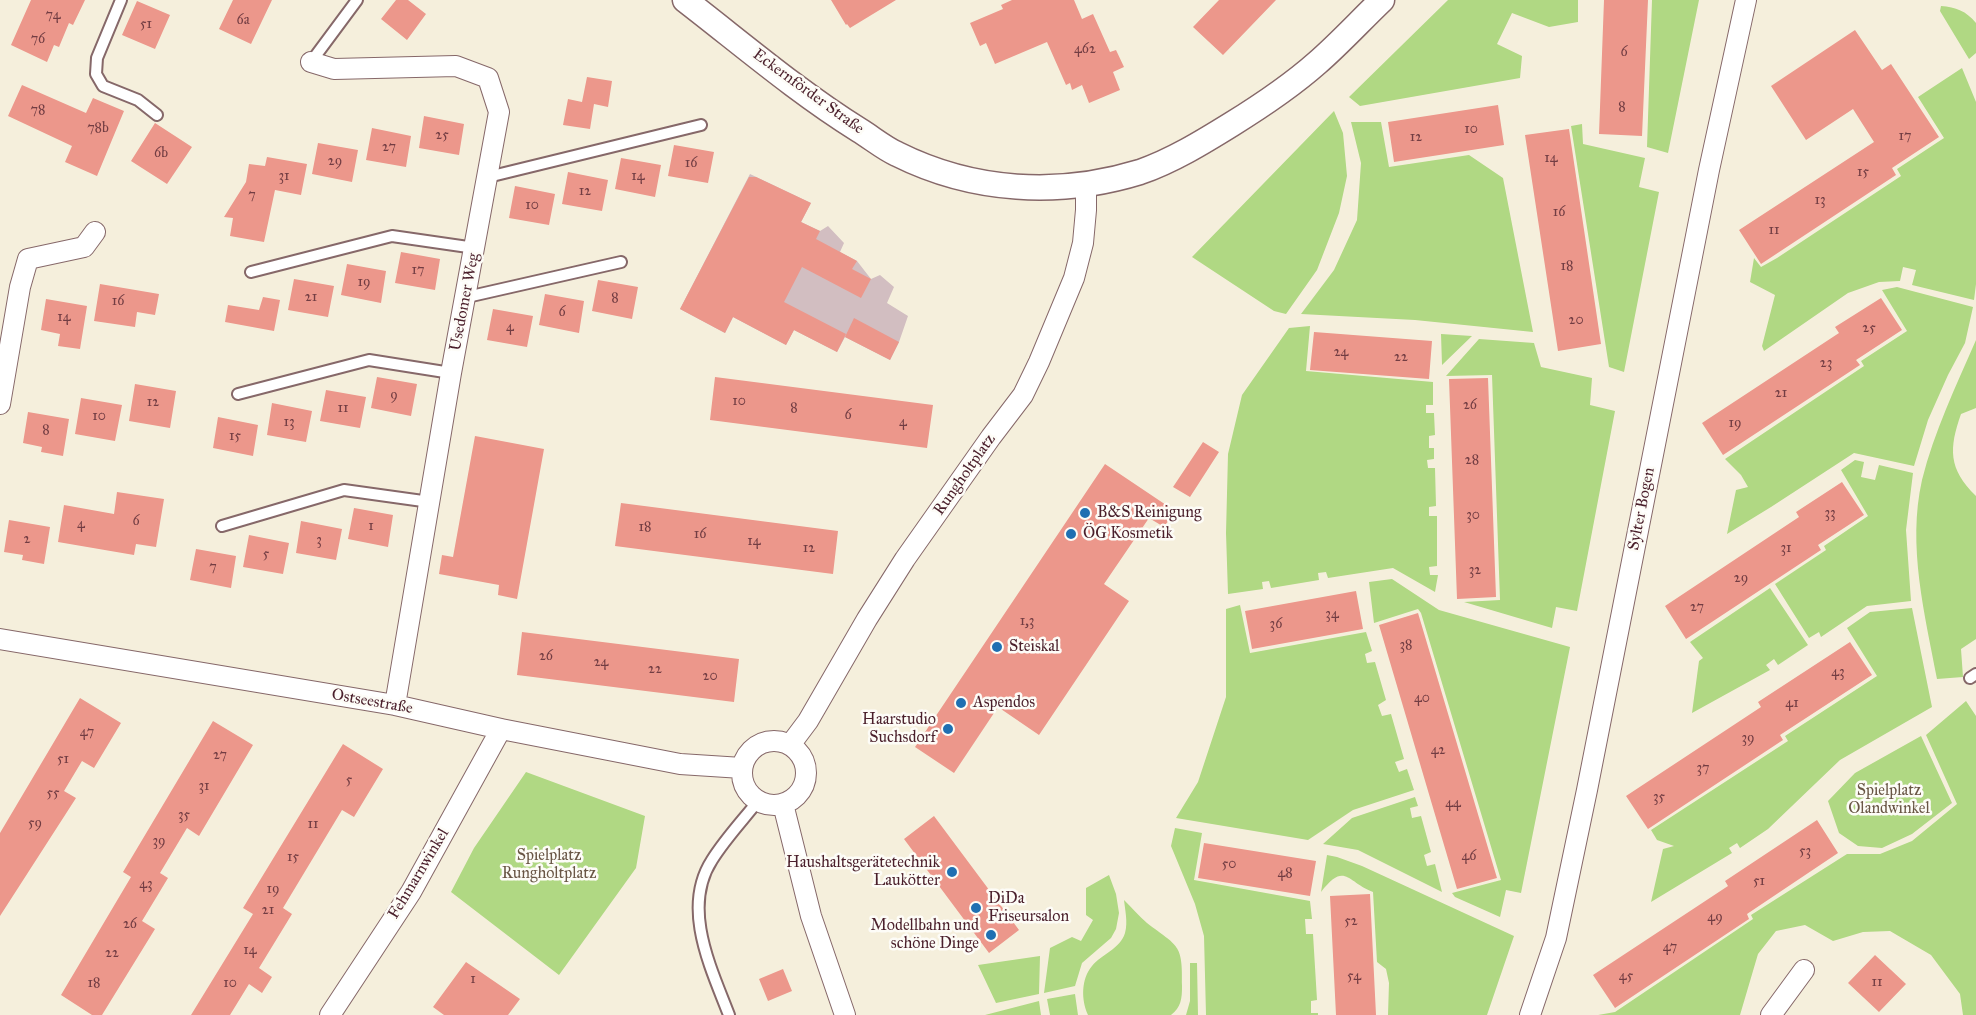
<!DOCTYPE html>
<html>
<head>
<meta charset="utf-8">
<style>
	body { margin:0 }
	canvas { display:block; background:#f5efdc }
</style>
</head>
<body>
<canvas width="1976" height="1015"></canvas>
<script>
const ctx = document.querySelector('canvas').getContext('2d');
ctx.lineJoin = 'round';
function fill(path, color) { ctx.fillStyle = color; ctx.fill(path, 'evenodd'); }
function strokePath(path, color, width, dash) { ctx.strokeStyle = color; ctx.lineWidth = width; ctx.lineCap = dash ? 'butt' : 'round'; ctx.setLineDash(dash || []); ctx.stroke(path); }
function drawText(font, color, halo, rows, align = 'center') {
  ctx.font = font + ' "IM FELL Great Primer",serif'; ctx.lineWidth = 5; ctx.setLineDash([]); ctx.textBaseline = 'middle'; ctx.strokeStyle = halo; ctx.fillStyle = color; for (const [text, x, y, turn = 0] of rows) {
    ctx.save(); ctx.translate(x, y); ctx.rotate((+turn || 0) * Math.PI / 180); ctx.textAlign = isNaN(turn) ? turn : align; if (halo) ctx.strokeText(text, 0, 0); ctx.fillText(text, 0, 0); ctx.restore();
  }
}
fill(new Path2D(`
	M750 174 811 203 801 222 820 231 828 226 844 243 840 252 857 261 871 279 880 275 894 287 887 303 908 316 899 342 890 360 845 337 837 352 794 330 786 345 733 317 725 333 680 309Z`), '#d2bec1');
fill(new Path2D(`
	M1448 0H1578V22L1549 27 1512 13 1497 44 1522 56 1520 78 1360 106 1349 97Z
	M1652 0H1699L1668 153 1647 147Z
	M1941 6C1956 7 1966 11 1976 23V53L1969 59 1940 11Z
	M1962 68 1976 102V284L1974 300 1912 285 1916 270 1903 267 1900 281 1879 282 1848 293 1764 351 1762 346 1775 295 1750 282 1754 258 1761 267 1777 258 1901 176 1897 169 1944 138 1918 97Z
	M1334 111 1343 133 1347 176 1339 213 1317 270 1286 314 1274 311 1192 257Z
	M1351 122H1381L1389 167 1469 155 1503 178 1533 332 1415 320 1301 314 1334 270 1357 220 1361 163Z
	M1582 124 1583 144 1645 158 1639 187 1659 192 1624 372 1609 367 1571 126Z
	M1897 287 1973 307 1965 343 1948 375 1928 420 1914 466 1854 453 1771 507 1727 534 1736 490 1748 487 1741 475 1725 459 1864 366 1861 361 1907 331 1882 290Z
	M1310 326 1306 371 1433 382V405H1426V413H1434L1435 435 1429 436V448H1434V459L1427 460 1428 468H1435L1436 506 1429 507V516H1437V566L1429 567 1430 575H1438L1435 592 1393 568 1328 578 1326 572 1318 573 1319 580 1271 588 1269 581 1262 582 1263 589 1228 594 1226 533 1228 454 1242 395 1289 328Z
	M1441 334 1472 336 1442 365Z
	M1479 339 1534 343 1541 367 1592 378 1590 405 1615 411 1577 611 1556 607 1552 628 1464 602 1500 600 1492 375 1446 376Z
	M1976 340V408L1961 414C1949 448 1948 469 1976 496V639L1961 649 1963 677 1937 679C1925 615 1907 546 1922 480 1934 432 1956 386 1976 340Z
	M1855 460 1864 462 1861 477 1875 480 1879 465 1913 473 1906 530 1911 601 1867 606 1821 637 1819 632 1809 638 1775 584 1826 550 1824 546 1868 516 1841 470Z
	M1392 579 1439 610 1570 647 1521 893 1506 890 1500 917 1455 897 1452 893 1501 880 1421 613 1418 609 1374 623 1369 582Z
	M1770 588 1808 645 1778 665 1774 659 1766 665 1770 670 1692 713 1699 661 1703 658 1690 642Z
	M1240 605 1250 653 1366 632 1372 651 1365 654 1367 663 1375 662 1386 700 1378 705 1382 716 1391 714 1404 759 1395 762 1399 772 1407 769 1414 790 1353 810 1308 840 1176 818 1198 782 1226 697V609Z
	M1912 608 1932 707 1840 760 1768 829 1740 848 1737 843 1729 848 1732 853 1651 902 1663 849 1674 846 1657 840 1651 830 1788 741 1785 736 1877 676 1847 628 1870 612Z
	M1966 701 1976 716V1015H1963L1960 994 1931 955 1890 931 1863 932 1833 941 1805 925 1776 931 1758 954 1740 1015H1598L1615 1012 1753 919 1751 915 1847 854H1880L1912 841 1957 804 1926 735Z
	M1921 736 1952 803 1912 834 1882 848 1858 846 1839 833 1828 801 1855 773Z
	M526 772 645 816 636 868 559 975 451 892 474 848Z
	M1415 797 1418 806 1410 808 1412 818 1421 816 1431 852 1424 855 1427 866 1435 864 1442 892 1358 850 1323 844 1352 818Z
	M1175 828 1202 833 1194 880 1310 901 1312 919H1305L1306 934H1313L1317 1000 1311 1001V1013H1318V1015H1206L1204 936 1195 904 1171 846Z
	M1327 855 1337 857 1362 866 1514 936 1487 1015H1388L1389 983 1386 969 1377 962 1373 892C1347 882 1345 861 1321 892Z
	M1109 875 1116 894 1119 913 1116 929 1111 938 1082 963 1075 986 1044 993 1050 948 1072 937 1081 941 1093 920 1086 915V888Z
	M1124 900C1131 907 1139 916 1147 923 1178 947 1183 943 1182 986 1182 999 1181 1007 1171 1015H1088C1081 1000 1081 979 1092 966 1102 954 1120 949 1125 933 1128 922 1125 910 1124 900Z
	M1040 956 1039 994 996 1003 978 965Z
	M1190 963H1197L1198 1015H1186L1190 1001Z
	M1075 994 1078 1015H1050L1047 999Z
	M1039 1001 1041 1015H985Z`), '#b0d883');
fill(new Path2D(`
	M31 0H85L73 25 69 23 59 47 54 45 47 62 11 45Z
	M233 0H272L251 44 219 29Z
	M396 0H408L426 14 407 40 381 19Z
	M831 0H896L850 28 847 24 846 25Z
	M1012 0H1074L1082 19 1093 14 1110 52 1116 50 1124 67 1113 72 1120 90 1089 103 1082 85 1072 90 1070 83 1066 85 1047 42 995 64 986 43 980 46 970 23 1003 9 1001 5Z
	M1219 0H1276L1223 55 1193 27Z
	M1604 0H1648L1642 136 1599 134Z
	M137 1 170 15 155 49 122 35Z
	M1855 30 1882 70 1891 64 1939 137 1892 168 1896 175 1761 264 1739 230 1874 142 1853 109 1806 140 1771 86Z
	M587 77 612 81 608 107 594 104 590 129 563 125 568 99 582 102Z
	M22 85 86 113 93 98 124 111 97 176 65 162 72 146 8 116Z
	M1498 105 1504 145 1394 162 1388 122Z
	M424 116 464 124 459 155 419 148Z
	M155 123 192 147 167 184 131 161Z
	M372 128 411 136 406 167 366 160Z
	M1569 129 1601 344 1558 351 1525 135Z
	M318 143 358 150 352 182 312 174Z
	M674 145 714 152 708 183 668 176Z
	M267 157 307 164 301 195 275 190 264 242 230 236 233 218 224 217 246 182 249 164 265 166Z
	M621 158 661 165 655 197 615 189Z
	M568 172 608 180 602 211 562 204Z
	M749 177H756L811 203 801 222 820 231 816 239 857 261 852 269 871 279 861 298 802 267 784 302 846 334 837 352 794 330 786 345 733 317 725 333 680 309Z
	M515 186 555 194 549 225 509 218Z
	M401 252 440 259 435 290 395 283Z
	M347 264 386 271 381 303 341 295Z
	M294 279 334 286 328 317 288 310Z
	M598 280 638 287 632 319 592 311Z
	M100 284 159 294 155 315 137 312 135 327 94 321Z
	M545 294 584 301 579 333 539 325Z
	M263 297 280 300 274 331 225 322 228 305 259 310Z
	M1881 298 1902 330 1856 360 1860 365 1723 455 1702 423 1839 333 1835 327Z
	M46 299 87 306 80 349 58 346 60 334 41 330Z
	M493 309 533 316 527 347 487 340Z
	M854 318 899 342 890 360 845 337Z
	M1314 332 1432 341 1429 379 1310 370Z
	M377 377 417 384 411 416 371 408Z
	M715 377 933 405 927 448 710 420Z
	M1488 378 1496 597 1457 599 1449 379Z
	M135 384 176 391 170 428 129 421Z
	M326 390 366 397 360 428 320 421Z
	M81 398 122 405 115 441 75 434Z
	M272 403 312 411 306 442 267 435Z
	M28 412 69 419 63 456 41 452 42 447 23 443Z
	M218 417 258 425 253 456 213 448Z
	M475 436 544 449 517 599 498 595 499 585 439 574 442 555 453 557Z
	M1203 442 1219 452 1190 497 1173 487Z
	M1105 464 1175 511 1164 527 1149 518 1104 584 1129 601 1039 735 998 707 954 773 915 747Z
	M1842 482 1864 515 1818 545 1821 550 1686 639 1665 606 1799 517 1796 512Z
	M117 492 164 499 156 547 136 544 134 555 58 542 64 505 114 514Z
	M621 503 838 531 833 574 615 546Z
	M354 508 393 515 388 547 348 539Z
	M9 520 50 527 44 564 22 560 23 555 4 552Z
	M301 521 342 529 336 560 296 553Z
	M249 535 289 543 283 574 243 567Z
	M196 549 236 556 231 588 190 580Z
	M1356 591 1363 629 1252 649 1245 611Z
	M1418 613 1497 878 1457 889 1379 625Z
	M522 632 739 659 734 702 517 675Z
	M1850 642 1872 675 1780 735 1783 740 1648 829 1626 796 1761 707 1758 702Z
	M80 698 121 723 94 768 82 761 64 791 76 798 0 916V833Z
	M213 721 253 745 199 836 187 828 160 873 168 878 142 921 155 929 102 1015H92L61 995 131 877 123 872Z
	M343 744 383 769 354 817 342 810 283 908 292 914 259 968 272 977 262 993 249 984 230 1015H191L253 914 243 908Z
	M934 816 1019 930 989 953 904 839Z
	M1817 820 1838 853 1747 914 1749 919 1615 1008 1593 975 1728 886 1725 881Z
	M1204 843 1316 861 1310 896 1198 878Z
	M1370 894 1376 1015H1336L1330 896Z
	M1875 955 1906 984 1879 1012 1848 983Z
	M466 962 520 999 508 1015H444L433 1007Z
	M783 969 792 991 768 1001 759 979Z`), '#ec978b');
const service = new Path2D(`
	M121 0 97 58 96 74 103 86 138 100 157 115
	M311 62 357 0
	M488 177 701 125
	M251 272 392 236 475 248
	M467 297 621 262
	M238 394 369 360 451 373
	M222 526 344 490 430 502
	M1970 678 1976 674
	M729 1015C711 968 681 908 712 860 725 839 743 820 758 801`);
const minor = new Path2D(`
	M311 62 334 69 456 66 488 78 499 112 451 373 395 705
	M0 404 20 287 28 259 84 247 95 232
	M0 639 395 705 501 729 680 764 742 768
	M742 773a32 32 0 1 1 64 0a32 32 0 1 1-64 0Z
	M790 745 808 721 867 619 905 559 991 437 1023 395 1039 362 1074 278 1083 243 1086 210V184
	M783 804 811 916 845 1015
	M330 1015 411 892 501 729
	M1530 1015 1556 938 1587 790 1709 170 1746 0
	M1771 1015 1804 970`);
const tertiary = new Path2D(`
	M685 0C742 44 798 92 859 130 872 138 884 148 897 154 973 192 1059 197 1140 172 1172 161 1203 142 1232 124 1261 106 1291 86 1317 63 1339 44 1360 21 1382 0`);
strokePath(service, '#866869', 14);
strokePath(minor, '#866869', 22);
strokePath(tertiary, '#866869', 27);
strokePath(service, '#fff', 10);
strokePath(minor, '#fff', 20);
strokePath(tertiary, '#fff', 24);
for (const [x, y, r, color] of [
	[1085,513,6,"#1f6fb2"],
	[1071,534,6,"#1f6fb2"],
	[997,647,6,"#1f6fb2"],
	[961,703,6,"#1f6fb2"],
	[948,729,6,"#1f6fb2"],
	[952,872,6,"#1f6fb2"],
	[976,908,6,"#1f6fb2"],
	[991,935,6,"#1f6fb2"]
]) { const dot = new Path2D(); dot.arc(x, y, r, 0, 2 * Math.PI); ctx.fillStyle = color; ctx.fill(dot); strokePath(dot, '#fdfcf7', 2); }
drawText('14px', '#723d43', null, [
	["74",53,16],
	["6a",243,21],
	["51",146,25],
	["76",38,40],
	["462",1085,50],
	["6",1624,53],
	["8",1622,108],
	["78",38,111],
	["78b",98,129],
	["10",1471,130],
	["25",442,136],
	["17",1905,137],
	["12",1416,138],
	["27",389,148],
	["6b",161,154],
	["14",1551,159],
	["29",335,162],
	["16",691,164],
	["15",1863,173],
	["31",284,177],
	["14",638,177],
	["12",585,192],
	["7",252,196],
	["13",1820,201],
	["10",532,206],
	["16",1559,213],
	["11",1774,231],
	["18",1567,267],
	["17",418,271],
	["19",364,283],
	["21",311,298],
	["8",615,299],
	["16",118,302],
	["6",562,313],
	["14",64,318],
	["20",1576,321],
	["4",510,328],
	["25",1869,329],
	["24",1341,353],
	["22",1401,358],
	["23",1826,364],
	["21",1781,394],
	["9",394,396],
	["10",739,402],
	["12",153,403],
	["26",1470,406],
	["11",343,409],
	["8",794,409],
	["6",848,416],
	["10",99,417],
	["13",289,423],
	["4",903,423],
	["19",1735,424],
	["8",46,431],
	["15",235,437],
	["28",1472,461],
	["33",1830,514],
	["30",1473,516],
	["6",136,522],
	["4",81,525],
	["1",371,527],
	["18",645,528],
	["16",700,535],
	["2",27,540],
	["3",319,541],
	["14",754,542],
	["12",809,549],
	["31",1786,549],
	["5",266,555],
	["7",213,568],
	["32",1475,571],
	["29",1741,579],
	["27",1697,608],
	["34",1332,615],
	["1,3",1027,622],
	["36",1276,625],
	["38",1406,646],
	["26",546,657],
	["24",601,663],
	["22",655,670],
	["43",1838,673],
	["20",710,677],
	["40",1422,699],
	["41",1792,704],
	["47",87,733],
	["39",1748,739],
	["42",1438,751],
	["27",220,756],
	["51",63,760],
	["37",1703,769],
	["5",349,781],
	["31",204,787],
	["55",53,794],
	["35",1659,798],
	["44",1453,804],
	["35",184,816],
	["59",35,824],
	["11",313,825],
	["39",159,842],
	["53",1805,852],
	["46",1469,857],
	["15",293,858],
	["50",1229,865],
	["48",1285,874],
	["51",1759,882],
	["43",146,885],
	["19",273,890],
	["21",268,911],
	["49",1715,918],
	["52",1351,922],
	["26",130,925],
	["47",1670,948],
	["14",250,951],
	["22",112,954],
	["54",1354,977],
	["45",1626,977],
	["1",473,980],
	["11",1877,983],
	["18",94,984],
	["10",230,984]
]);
drawText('16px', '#4a1f2b', '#fdfcf7', [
	["Eckernförder Straße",808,92,36],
	["Usedomer Weg",465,302,-79],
	["Rungholtplatz",965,475,-55],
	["Sylter Bogen",1642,509,-79],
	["Ostseestraße",372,702,10],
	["Fehmarnwinkel",419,874,-59]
]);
drawText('16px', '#4a1f2b', '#fdfcf7', [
	["B&S Reinigung",1097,513],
	["ÖG Kosmetik",1083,534],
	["Steiskal",1009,647],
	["Aspendos",973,703],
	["Haarstudio",936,720,"right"],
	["Suchsdorf",936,738,"right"],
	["Haushaltsgerätetechnik",940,863,"right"],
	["Laukötter",940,881,"right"],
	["DiDa",988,899],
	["Friseursalon",988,917],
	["Modellbahn und",979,926,"right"],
	["schöne Dinge",979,944,"right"]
], 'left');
drawText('16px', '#695645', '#fdfcf7', [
	["Spielplatz",1889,791],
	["Olandwinkel",1889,809],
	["Spielplatz",549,856],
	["Rungholtplatz",549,874]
]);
</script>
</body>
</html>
